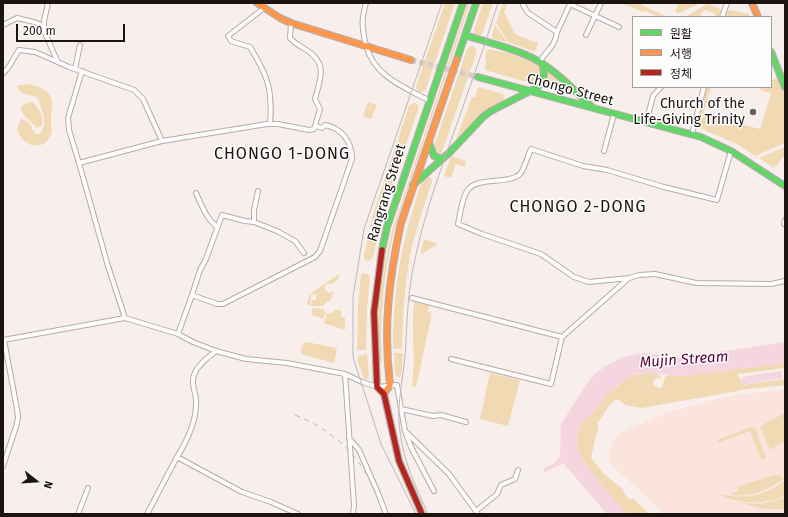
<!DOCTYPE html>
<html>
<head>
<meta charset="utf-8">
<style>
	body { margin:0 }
	#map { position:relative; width:788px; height:517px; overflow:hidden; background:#f8eeeb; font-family:"Fira Sans","Noto Sans KR",sans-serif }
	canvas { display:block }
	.frame { position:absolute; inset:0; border:4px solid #1c1411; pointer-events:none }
	.legend { position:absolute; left:632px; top:16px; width:140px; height:72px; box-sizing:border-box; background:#fdfdfd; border:1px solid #a3a09f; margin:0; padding:5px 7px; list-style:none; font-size:12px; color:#1c1411 }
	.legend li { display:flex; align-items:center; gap:8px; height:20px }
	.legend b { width:20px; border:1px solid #a3a09f }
	.north { position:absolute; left:16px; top:461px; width:40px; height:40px; -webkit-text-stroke:3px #fdfdfd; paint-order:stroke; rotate:107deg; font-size:11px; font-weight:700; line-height:16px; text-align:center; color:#1c1411 }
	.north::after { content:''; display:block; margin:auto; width:14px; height:18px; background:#1c1411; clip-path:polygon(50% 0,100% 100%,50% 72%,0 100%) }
	.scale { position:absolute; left:16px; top:24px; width:109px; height:18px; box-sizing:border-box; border:2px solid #1c1411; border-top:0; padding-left:5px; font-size:12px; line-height:14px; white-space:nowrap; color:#1c1411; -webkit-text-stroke:3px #fdfdfd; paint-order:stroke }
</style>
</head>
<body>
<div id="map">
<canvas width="788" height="517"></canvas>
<div class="frame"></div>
<ul class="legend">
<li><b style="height:5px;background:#63d668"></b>원활</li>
<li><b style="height:5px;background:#ff974d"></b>서행</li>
<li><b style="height:5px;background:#b3261e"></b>정체</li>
</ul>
<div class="north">N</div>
<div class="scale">200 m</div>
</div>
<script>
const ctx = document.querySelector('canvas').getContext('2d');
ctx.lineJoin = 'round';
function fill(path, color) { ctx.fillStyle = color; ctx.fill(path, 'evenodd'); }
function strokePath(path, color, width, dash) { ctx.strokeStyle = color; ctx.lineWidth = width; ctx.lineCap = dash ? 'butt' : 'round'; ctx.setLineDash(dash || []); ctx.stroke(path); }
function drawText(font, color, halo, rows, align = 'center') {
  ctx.font = font + ' "Fira Sans",sans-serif'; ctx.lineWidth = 3; ctx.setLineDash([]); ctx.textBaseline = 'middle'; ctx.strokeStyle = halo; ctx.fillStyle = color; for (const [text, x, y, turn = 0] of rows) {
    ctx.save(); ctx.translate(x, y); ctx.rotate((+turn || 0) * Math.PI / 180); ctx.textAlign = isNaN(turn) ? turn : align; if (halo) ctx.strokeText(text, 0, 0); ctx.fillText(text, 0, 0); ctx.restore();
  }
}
fill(new Path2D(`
	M785 389V514H665L610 463 608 457 614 439 618 434 666 413 723 397Z`), '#fae4dd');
fill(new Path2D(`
	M445 3H455L426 89 424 91 420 92 417 91 416 86Z
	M468 3H470L394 231C384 274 379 318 382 362L380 364C374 325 383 269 392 231Z
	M483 3H493L483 32 481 35H477L474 32V29Z
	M503 3H507L504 12 516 35 538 43 535 52 508 42 496 23Z
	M621 3H638L667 17H658L644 10 643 12Z
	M678 3H700L679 13 675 12Z
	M707 4 721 9 719 17H715L716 16 714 13 705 10 702 12 700 17H685Z
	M730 10 749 14 750 17H725L726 12Z
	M495 25 507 42 493 39 492 34Z
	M473 46 476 49V54L442 152 440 155H437L433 149 467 50 469 47Z
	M488 49 512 54 536 64C542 70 544 78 536 84H534L485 70C487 63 484 55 488 49Z
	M547 72H549L573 95 541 86Z
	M777 78 785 96V143L755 156 737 144 697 127 707 87H711L703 115 760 129 771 93 760 90 761 87H771V80Z
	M27 84C42 87 54 91 52 109 52 112 51 115 51 118 50 124 53 128 51 134 47 149 28 149 20 136 17 131 17 125 21 119L29 122 33 130 36 134H40L44 126V117L38 98C31 93 20 97 17 86Z
	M478 87 503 94 505 101C484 110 471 124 456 139L472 97 475 98Z
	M32 102C39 108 44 116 42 126L37 128 24 115 20 108 27 103Z
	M368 102 377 105 371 119 363 116Z
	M415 103 418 105V109L383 213 373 257 371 260 367 261 364 259V255L374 211 409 106 412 104Z
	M785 147V155L774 168 759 158Z
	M451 156 466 161 465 167 456 164 451 178 444 176Z
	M426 176 431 178 432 182C424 206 415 231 410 256 404 287 403 318 402 349H393C393 286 402 238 423 179Z
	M424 239 438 244 420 255Z
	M363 273 368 274 370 278 367 308 366 350H357L358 307 361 275Z
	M339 274 338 280 331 284H327L325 286V290L316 295 313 294 311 295 310 305H307L309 295Z
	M325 290 329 293 334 291 330 301 326 302 323 306H311L312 300H316V296Z
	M414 302 429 306 428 312 432 313 416 387H414L412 385C416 358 411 330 414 302Z
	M312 308 323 309 326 313 323 319 312 315Z
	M334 310H341V317L345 318V330L324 323 327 314 332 313Z
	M306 342 337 348 334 363 303 355C299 350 301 345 306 342Z
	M394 353H403L402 371 400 377H397L395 373Z
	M367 354 369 376 366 380 364 378 358 363V356Z
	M785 363V368L737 374 741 379 742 385 785 379V385L740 390 738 391 642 408 625 405 618 399C609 402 603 416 597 424L599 426 594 444 591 458 604 474 623 489 624 493 629 499H634L649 514H627L619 506 621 505H618L584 463 577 449 578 429 581 423 598 407 606 395 630 376 646 372 659 374 661 378 654 379 653 385 659 388H662L665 377 667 375 681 376Z
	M490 373 520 380 508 426 480 419Z
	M785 413V441L770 450 760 426Z
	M752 427 755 428 766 458 761 460 750 431 718 443 717 440Z
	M774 475 780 476 784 479C768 489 753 497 733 495L732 493 738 491 737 487Z
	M785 481V496C759 506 739 503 714 493 742 500 762 498 785 481Z
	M785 498V509H765L741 503 761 504Z`), '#f0d9b3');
fill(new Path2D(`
	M785 342V363L681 376 646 372 635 374 619 384 606 395 598 407 581 423 578 429 577 449 584 463 619 506 627 514H607L563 463 546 472H543L544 468 555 463 560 457 561 424 563 421 588 382 595 374 604 367 623 357 643 353 683 358 695 357 713 353Z
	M782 371V378L742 385V377Z`), '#f4d5e0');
strokePath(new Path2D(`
	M411 60 478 77`), '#d7cdca', 5.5, [5.5, 3]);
const street = new Path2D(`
	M366 3C361 20 362 28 366 46 375 77 404 87 430 101
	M524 3 523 5 528 13 557 32C555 48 546 50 540 62
	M264 8 228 36 231 41 250 47C259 62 269 79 270 96 271 105 271 115 270 124
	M722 17 727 3
	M3 25 17 18C24 20 33 21 39 24 45 28 53 54 58 62
	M44 29V21L48 3
	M557 32 570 4 619 27
	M586 35 601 3
	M75 69 80 45
	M3 73C11 67 13 58 19 50L35 52 69 67 134 90 143 99 162 141 267 124H278L309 130 314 129 320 109 315 99C321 77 328 63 305 49 299 45 295 44 290 38L291 23
	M646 123 653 96 661 87
	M692 134 704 87
	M604 151 614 114
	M79 163 69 130 68 118 82 71
	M196 193C202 206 206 218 217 227
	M254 222V210L258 191
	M784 224 785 220
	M629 278 589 282 574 277 541 254 482 234 458 224C460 215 462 198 467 191 476 176 508 185 520 174 524 170 528 155 531 149L583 166 607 170 664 187 717 200 731 151
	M192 295 200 270 206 259 222 215 245 221 254 222 277 231 295 241 304 253
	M412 298 562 337
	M125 318 108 266 79 163 162 141
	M178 334 192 295 217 304H223L315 257 320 251 352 159C352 142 342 128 325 125L322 128 316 126
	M3 340 125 318 178 334 193 342 216 351 246 359 287 363 345 374 362 382 377 387 397 385 401 409 433 416 441 415 466 422
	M451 359 551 384 562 337 629 278 639 275 655 274 696 283 771 284 785 281
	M345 374 354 505 353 514
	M401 409 405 431 411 447 434 491
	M405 431 449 474 478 514
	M349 438 359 450 378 493 386 514
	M177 457C187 441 196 423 196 404 197 397 193 389 193 382 192 369 207 358 216 351
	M3 466 16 427 18 418 17 409 4 340
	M476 511 497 494 501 485 515 479 518 470
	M78 514 88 488
	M147 514 177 457 242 492 271 502 298 514`);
const fast = new Path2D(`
	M465 35C491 44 520 49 543 64 562 76 576 92 592 107
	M771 52 785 87
	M457 59 476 3
	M478 77 701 137 731 151 785 186
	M429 143 434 156 442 159
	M413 185 450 152 483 117 491 111 538 87C545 80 545 72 542 63
	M382 250 387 227 463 3`);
const slow = new Path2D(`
	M257 3 280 18 291 23 411 60
	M752 3 758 17
	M384 394 390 385C383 328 389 278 401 223L457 59`);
const jam = new Path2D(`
	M382 250 374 312 377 387 384 394 399 461 422 514`);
strokePath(street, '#b4acaa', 6);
strokePath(fast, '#b4acaa', 8);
strokePath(slow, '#b4acaa', 8);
strokePath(jam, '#b4acaa', 8);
strokePath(street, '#fefcfc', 4);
strokePath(fast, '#63d668', 5.5);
strokePath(slow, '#ff974d', 5.5);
strokePath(jam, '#b3261e', 5.5);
strokePath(new Path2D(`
	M416 514 381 444 353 357V297L364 229 442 3
	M428 514C416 487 403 461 400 431 396 406 403 381 405 356 407 329 407 301 412 274 423 212 447 154 467 95 478 65 488 34 498 3`), '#bab8b7', 1);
strokePath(new Path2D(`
	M295 415C342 434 369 465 383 514`), '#bab8b7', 1, [5, 5]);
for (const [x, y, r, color] of [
	[753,112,4,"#69605d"]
]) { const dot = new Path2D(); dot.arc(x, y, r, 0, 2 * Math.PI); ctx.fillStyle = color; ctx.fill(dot); strokePath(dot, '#fdfdfd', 1.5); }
drawText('14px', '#1c1411', '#fdfdfd', [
	["Chongo Street",570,90,15],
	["Rangrang Street",387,193,-73]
]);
drawText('14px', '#1c1411', '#fdfdfd', [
	["Church of the",745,104],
	["Life-Giving Trinity",745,120]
], 'right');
drawText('italic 15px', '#5c043a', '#fdfdfd', [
	["Mujin Stream",684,360,-4]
]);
ctx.letterSpacing = '1px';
drawText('16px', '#1c1411', '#fdfdfd', [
	["CHONGO 1-DONG",282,155],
	["CHONGO 2-DONG",578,208]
]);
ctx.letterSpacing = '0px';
</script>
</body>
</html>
